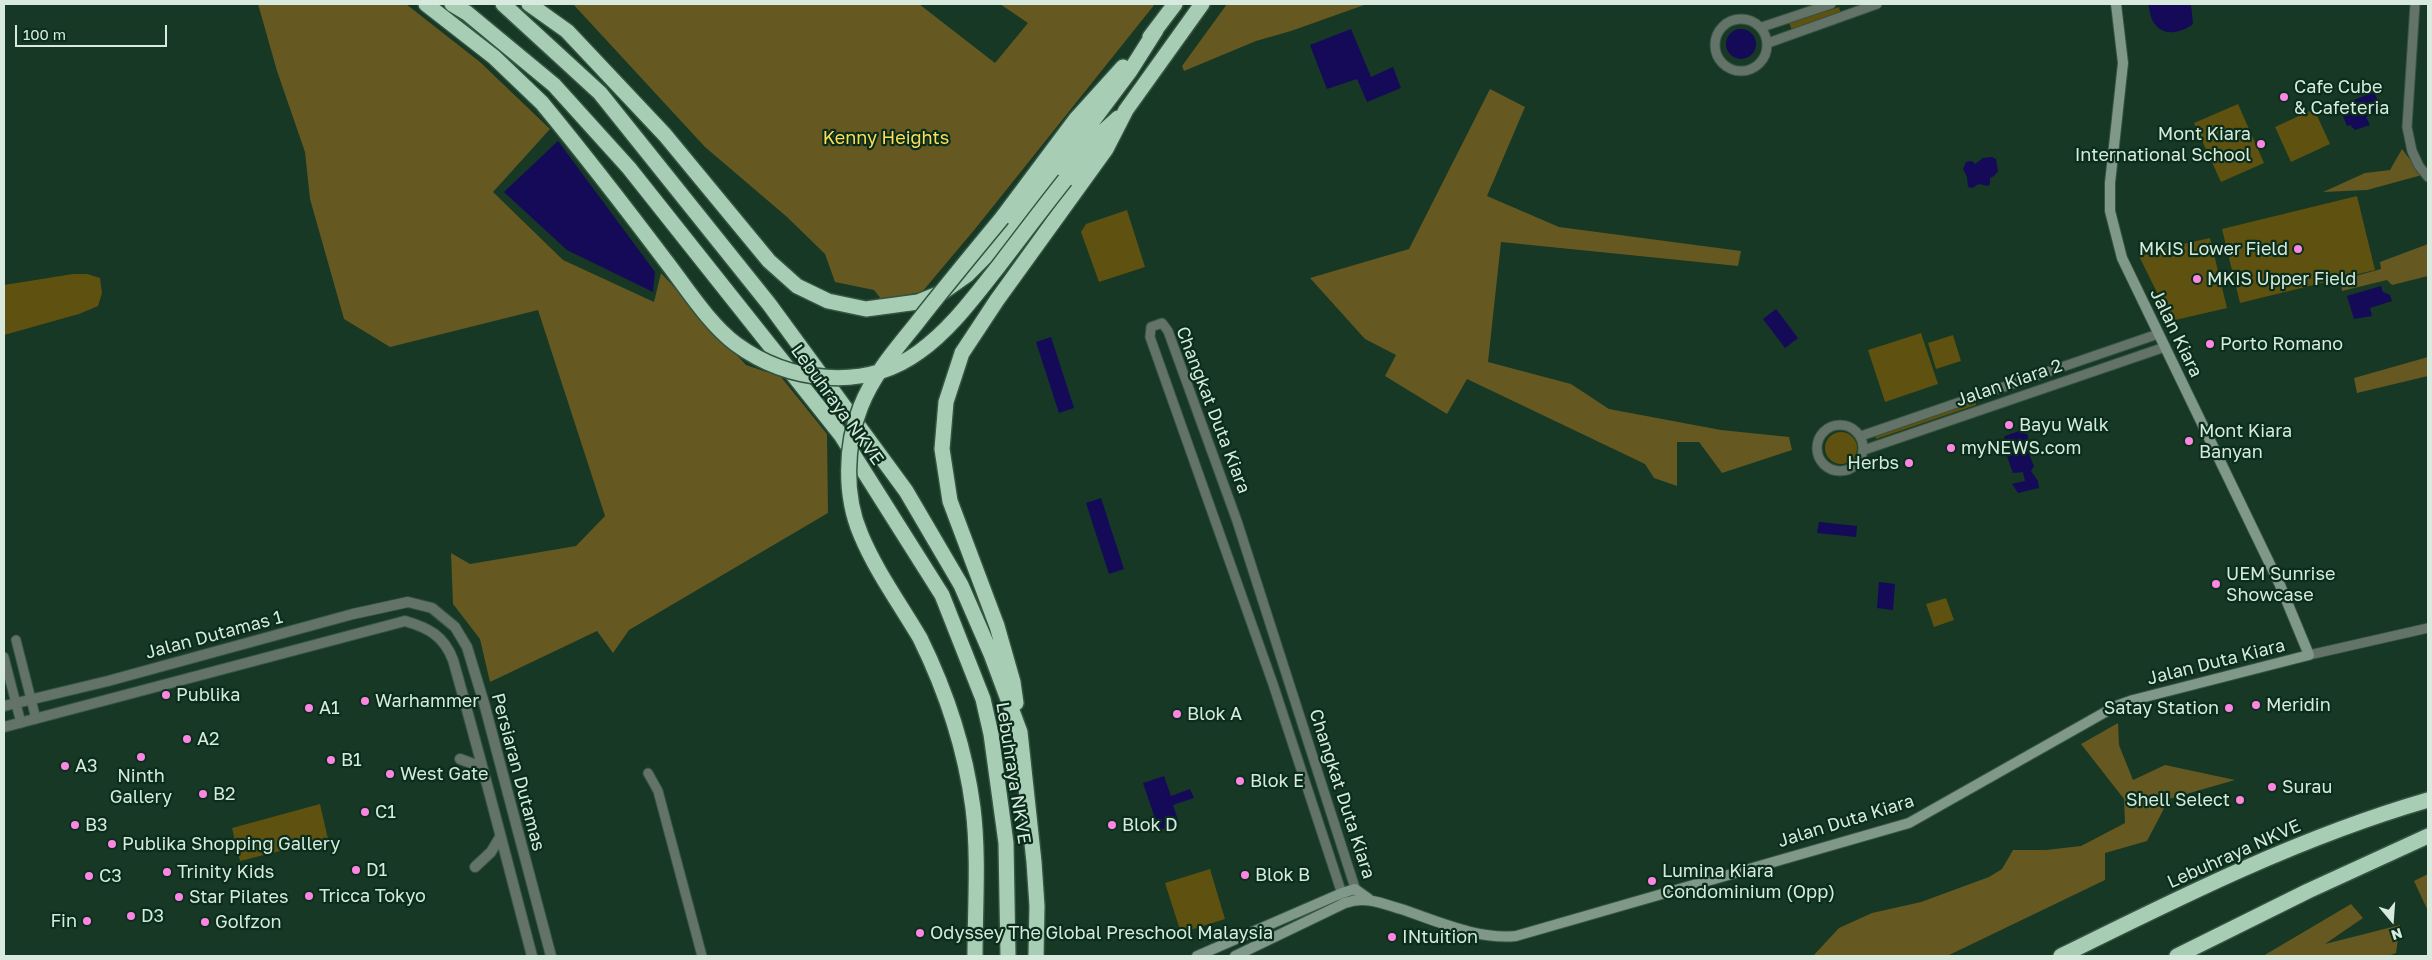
<!DOCTYPE html>
<html>
<head>
<meta charset="utf-8">
<style>
	body { margin:0 }
	#map { position:relative; width:2432px; height:960px; overflow:hidden; background:#163825; font-family:"Golos Text",sans-serif }
	canvas { display:block }
	.frame { position:absolute; inset:0; border:5px solid #d7eadd; pointer-events:none }
	.north { position:absolute; left:2367px; top:895px; width:50px; height:50px; -webkit-text-stroke:4px #0a2e1b; paint-order:stroke; rotate:162deg; font-size:14px; font-weight:700; line-height:20px; text-align:center; color:#d7eadd }
	.north::after { content:''; display:block; margin:auto; width:18px; height:22px; background:#d7eadd; clip-path:polygon(50% 0,100% 100%,50% 72%,0 100%) }
	.scale { position:absolute; left:15px; top:25px; width:152px; height:22px; box-sizing:border-box; border:2px solid #d7eadd; border-top:0; padding-left:6px; font-size:15px; line-height:18px; white-space:nowrap; color:#d7eadd; -webkit-text-stroke:4px #0a2e1b; paint-order:stroke }
</style>
</head>
<body>
<div id="map">
<canvas width="2432" height="960"></canvas>
<div class="frame"></div>
<div class="north">N</div>
<div class="scale">100 m</div>
</div>
<script>
const ctx = document.querySelector('canvas').getContext('2d');
ctx.lineJoin = 'round';
function fill(path, color) { ctx.fillStyle = color; ctx.fill(path, 'evenodd'); }
function strokePath(path, color, width, dash) { ctx.strokeStyle = color; ctx.lineWidth = width; ctx.lineCap = dash ? 'butt' : 'round'; ctx.setLineDash(dash || []); ctx.stroke(path); }
function drawText(font, color, halo, rows, align = 'center') {
  ctx.font = font + ' "Golos Text",sans-serif'; ctx.lineWidth = 4.5; ctx.setLineDash([]); ctx.textBaseline = 'middle'; ctx.strokeStyle = halo; ctx.fillStyle = color; for (const [text, x, y, turn = 0] of rows) {
    ctx.save(); ctx.translate(x, y); ctx.rotate((+turn || 0) * Math.PI / 180); ctx.textAlign = isNaN(turn) ? turn : align; if (halo) ctx.strokeText(text, 0, 0); ctx.fillText(text, 0, 0); ctx.restore();
  }
}
fill(new Path2D(`
	M1839 7 1841 14 1792 30 1789 23Z
	M2238 104 2264 163 2221 182 2194 123Z
	M2314 109 2330 144 2291 162 2275 127Z
	M2357 196 2375 270 2240 303 2222 229Z
	M1127 210 1145 267 1099 282 1081 232 1086 224Z
	M2210 238 2227 308 2171 321 2138 254Z
	M73 274H87L100 278 102 293 98 306 79 314 4 335V285Z
	M1921 333 1938 384 1885 402 1868 350Z
	M1953 335 1961 361 1936 369 1928 343Z
	M1975 401 1976 405 1876 439 1875 435Z
	M1825 448a16 16 0 1 1 32 0a16 16 0 1 1-32 0Z
	M1946 598 1954 620 1934 627 1926 604Z
	M320 804 328 839 240 861 232 828Z
	M1210 869 1225 919 1181 933 1165 883Z`), '#5f510f');
fill(new Path2D(`
	M258 4H406L480 62 550 129 493 192 563 260 654 302 661 273 746 365 781 377 827 434 828 513 629 630 613 653 597 631 490 682 480 639 453 604 451 553 470 564 576 546 605 516 538 310 390 347 344 319 310 199 305 152 277 71Z
	M573 4H919L995 63 1028 23 1000 4H1155L975 229 922 292 881 299 874 290 835 282 825 254 787 217 705 147Z
	M1227 4H1367L1291 31 1256 41 1184 71 1182 66Z
	M1490 89 1525 107 1487 196 1559 227 1741 251 1738 266 1501 242 1488 362 1571 384 1609 409 1721 430 1789 437 1792 450 1722 473 1699 442H1677V486L1654 478 1645 464 1467 379 1447 414 1385 376 1396 355 1365 339 1310 278 1409 249Z
	M2402 149 2422 175 2367 190 2323 192 2365 173 2390 170Z
	M2428 244V276L2392 285 2387 280 2342 291 2341 280 2381 269 2380 262Z
	M2428 357V376L2357 393 2354 378Z
	M2118 723 2119 745 2133 780 2165 765 2235 780 2169 799 2147 841 2105 853V880L1947 956H1813L1839 928 1872 913 1921 902 1989 877 2002 869 2013 850H2046L2081 846 2125 823 2124 799 2081 744Z
	M2428 874V911L2414 881Z
	M2351 904 2363 918 2325 944 2400 925 2396 953 2388 956H2263Z`), '#655821');
fill(new Path2D(`
	M2148 4H2191L2193 24C2182 33 2163 37 2154 23 2150 17 2150 10 2148 4Z
	M1351 29 1371 77 1393 67 1401 88 1367 102 1357 79 1327 89 1310 45Z
	M1726 44a15 15 0 1 1 30 0a15 15 0 1 1-30 0Z
	M2374 92 2382 110 2366 117 2370 125 2355 130 2350 125 2347 126 2339 106Z
	M558 141 655 272 653 292 567 250 504 192Z
	M1992 157 1996 159 1998 171 1994 176 1990 178V184L1988 186 1979 184 1972 188 1968 187 1967 177 1963 169 1966 162 1972 161 1975 164 1983 158Z
	M2381 286 2383 292 2390 295 2392 301 2370 308 2372 316 2354 319 2347 296Z
	M1776 309 1798 338 1785 348 1763 319Z
	M1051 337 1074 408 1059 413 1036 342Z
	M2019 431 2028 435 2027 450 2034 466 2031 471 2038 481 2039 488 2018 493 2012 484 2025 481 2023 472 2013 473 2002 442 2005 436Z
	M1101 498 1124 569 1109 574 1086 503Z
	M1819 522 1857 526 1856 537 1817 533Z
	M1879 582 1895 584 1893 610 1877 608Z
	M1164 776 1171 796 1190 789 1194 798 1173 805 1179 823 1159 830 1143 783Z`), '#140a57');
const minor = new Path2D(`
	M2415 4 2407 127 2412 151 2419 166 2428 177
	M1715 45a26 26 0 1 1 52 0a26 26 0 1 1-52 0Z
	M1762 27 1831 4
	M1768 43 1877 4
	M1817 448a23 23 0 1 1 46 0a23 23 0 1 1-46 0Z
	M1861 436 2158 334
	M1864 450 2165 347
	M16 640 36 719
	M2309 655 2428 628
	M4 657 21 723
	M648 773 658 791 702 956
	M1345 903 1273 684 1150 337 1151 327 1162 323 1168 331 1237 521 1357 894`);
const tertiary = new Path2D(`
	M4 706 108 681 353 614 408 602 432 608 455 627 467 647 484 703 551 956
	M4 727 405 621C429 628 444 636 453 660 481 758 506 857 532 956
	M460 759 479 766 484 772
	M475 867 491 852 500 837`);
const secondary = new Path2D(`
	M1197 956 1342 893 1355 889 1369 899
	M1235 956 1345 903C1365 896 1381 903 1401 909 1437 921 1478 940 1516 936L1909 823 2116 706 2133 700 2309 655 2280 585 2122 258 2110 211V183L2123 63 2116 4`);
const motorway = new Path2D(`
	M426 4 494 57 542 103
	M452 4 467 13 554 85 629 168 841 435 942 595 983 699 991 734 1006 843 1008 956
	M503 4 600 93 769 304 906 491 961 585 991 654 1020 732 1034 862 1037 906 1036 956
	M529 4 567 31 665 135 769 261 797 286 828 301 866 309 918 302 943 292 967 275 989 253 1056 170 1130 71 1156 30
	M1150 37 1175 4
	M1065 180 1098 136 1118 118
	M1002 218 1076 119 1123 67
	M920 638C946 691 965 747 973 808 979 857 975 907 975 956
	M1016 703 1013 682 997 626 950 501 942 449 946 402 962 353 997 300 1106 149 1126 110 1202 4
	M2061 956C2180 897 2300 837 2428 800
	M2177 956 2308 891 2428 836`);
strokePath(minor, '#355442', 11);
strokePath(tertiary, '#355442', 12);
strokePath(secondary, '#355442', 12);
strokePath(motorway, '#355442', 18);
strokePath(minor, '#637368', 9);
strokePath(tertiary, '#637368', 10);
strokePath(secondary, '#7f9887', 10);
strokePath(motorway, '#a7ceb5', 15);
const motorwayBridge = new Path2D(`
	M542 103C584 154 625 207 665 260 686 287 709 324 736 344 788 382 864 392 919 352 951 329 974 297 998 267 1020 238 1042 209 1065 180
	M920 638C900 604 876 571 861 535 844 496 845 445 861 406 873 375 896 349 916 324 944 288 973 253 1002 218`);
strokePath(motorwayBridge, '#355442', 18, []);
strokePath(motorwayBridge, '#a7ceb5', 15);
for (const [x, y, r, color] of [
	[2284,97,5,"#fd86e2"],
	[2261,144,5,"#fd86e2"],
	[2298,249,5,"#fd86e2"],
	[2197,279,5,"#fd86e2"],
	[2210,344,5,"#fd86e2"],
	[2009,425,5,"#fd86e2"],
	[2189,441,5,"#fd86e2"],
	[1951,448,5,"#fd86e2"],
	[1909,463,5,"#fd86e2"],
	[2216,584,5,"#fd86e2"],
	[166,695,5,"#fd86e2"],
	[365,701,5,"#fd86e2"],
	[2256,705,5,"#fd86e2"],
	[309,708,5,"#fd86e2"],
	[2229,708,5,"#fd86e2"],
	[1177,714,5,"#fd86e2"],
	[187,739,5,"#fd86e2"],
	[141,757,5,"#fd86e2"],
	[331,760,5,"#fd86e2"],
	[65,766,5,"#fd86e2"],
	[390,774,5,"#fd86e2"],
	[1240,781,5,"#fd86e2"],
	[2272,787,5,"#fd86e2"],
	[203,794,5,"#fd86e2"],
	[2240,800,5,"#fd86e2"],
	[365,812,5,"#fd86e2"],
	[75,825,5,"#fd86e2"],
	[1112,825,5,"#fd86e2"],
	[112,844,5,"#fd86e2"],
	[356,870,5,"#fd86e2"],
	[167,872,5,"#fd86e2"],
	[1245,875,5,"#fd86e2"],
	[89,876,5,"#fd86e2"],
	[1652,881,5,"#fd86e2"],
	[309,896,5,"#fd86e2"],
	[179,897,5,"#fd86e2"],
	[131,916,5,"#fd86e2"],
	[87,921,5,"#fd86e2"],
	[205,922,5,"#fd86e2"],
	[920,933,5,"#fd86e2"],
	[1392,937,5,"#fd86e2"]
]) { const dot = new Path2D(); dot.arc(x, y, r, 0, 2 * Math.PI); ctx.fillStyle = color; ctx.fill(dot); strokePath(dot, '#0a2e1b', 2); }
drawText('18px', '#d7eadd', '#0a2e1b', [
	["Cafe Cube",2294,87],
	["& Cafeteria",2294,108],
	["Mont Kiara",2251,134,"right"],
	["International School",2251,155,"right"],
	["MKIS Lower Field",2288,249,"right"],
	["MKIS Upper Field",2207,279],
	["Porto Romano",2220,344],
	["Bayu Walk",2019,425],
	["Mont Kiara",2199,431],
	["Banyan",2199,452],
	["myNEWS.com",1961,448],
	["Herbs",1899,463,"right"],
	["UEM Sunrise",2226,574],
	["Showcase",2226,595],
	["Publika",176,695],
	["Warhammer",375,701],
	["Meridin",2266,705],
	["A1",319,708],
	["Satay Station",2219,708,"right"],
	["Blok A",1187,714],
	["A2",197,739],
	["B1",341,760],
	["A3",75,766],
	["West Gate",400,774],
	["Ninth",141,776,"center"],
	["Gallery",141,797,"center"],
	["Blok E",1250,781],
	["Surau",2282,787],
	["B2",213,794],
	["Shell Select",2230,800,"right"],
	["C1",375,812],
	["B3",85,825],
	["Blok D",1122,825],
	["Publika Shopping Gallery",122,844],
	["D1",366,870],
	["Lumina Kiara",1662,871],
	["Condominium (Opp)",1662,892],
	["Trinity Kids",177,872],
	["Blok B",1255,875],
	["C3",99,876],
	["Tricca Tokyo",319,896],
	["Star Pilates",189,897],
	["D3",141,916],
	["Fin",77,921,"right"],
	["Golfzon",215,922],
	["Odyssey The Global Preschool Malaysia",930,933],
	["INtuition",1402,937]
], 'left');
drawText('18px', '#fedf55', '#0a2e1b', [
	["Kenny Heights",886,138]
]);
drawText('18px', '#d7eadd', '#0a2e1b', [
	["Jalan Kiara",2176,333,64],
	["Jalan Kiara 2",2009,383,-19],
	["Lebuhraya NKVE",837,405,54],
	["Changkat Duta Kiara",1213,410,69],
	["Jalan Dutamas 1",214,635,-15],
	["Jalan Duta Kiara",2216,662,-14],
	["Persiaran Dutamas",518,772,75],
	["Lebuhraya NKVE",1013,773,81],
	["Changkat Duta Kiara",1342,794,72],
	["Jalan Duta Kiara",1846,821,-17],
	["Lebuhraya NKVE",2234,854,-24]
]);
</script>
</body>
</html>
